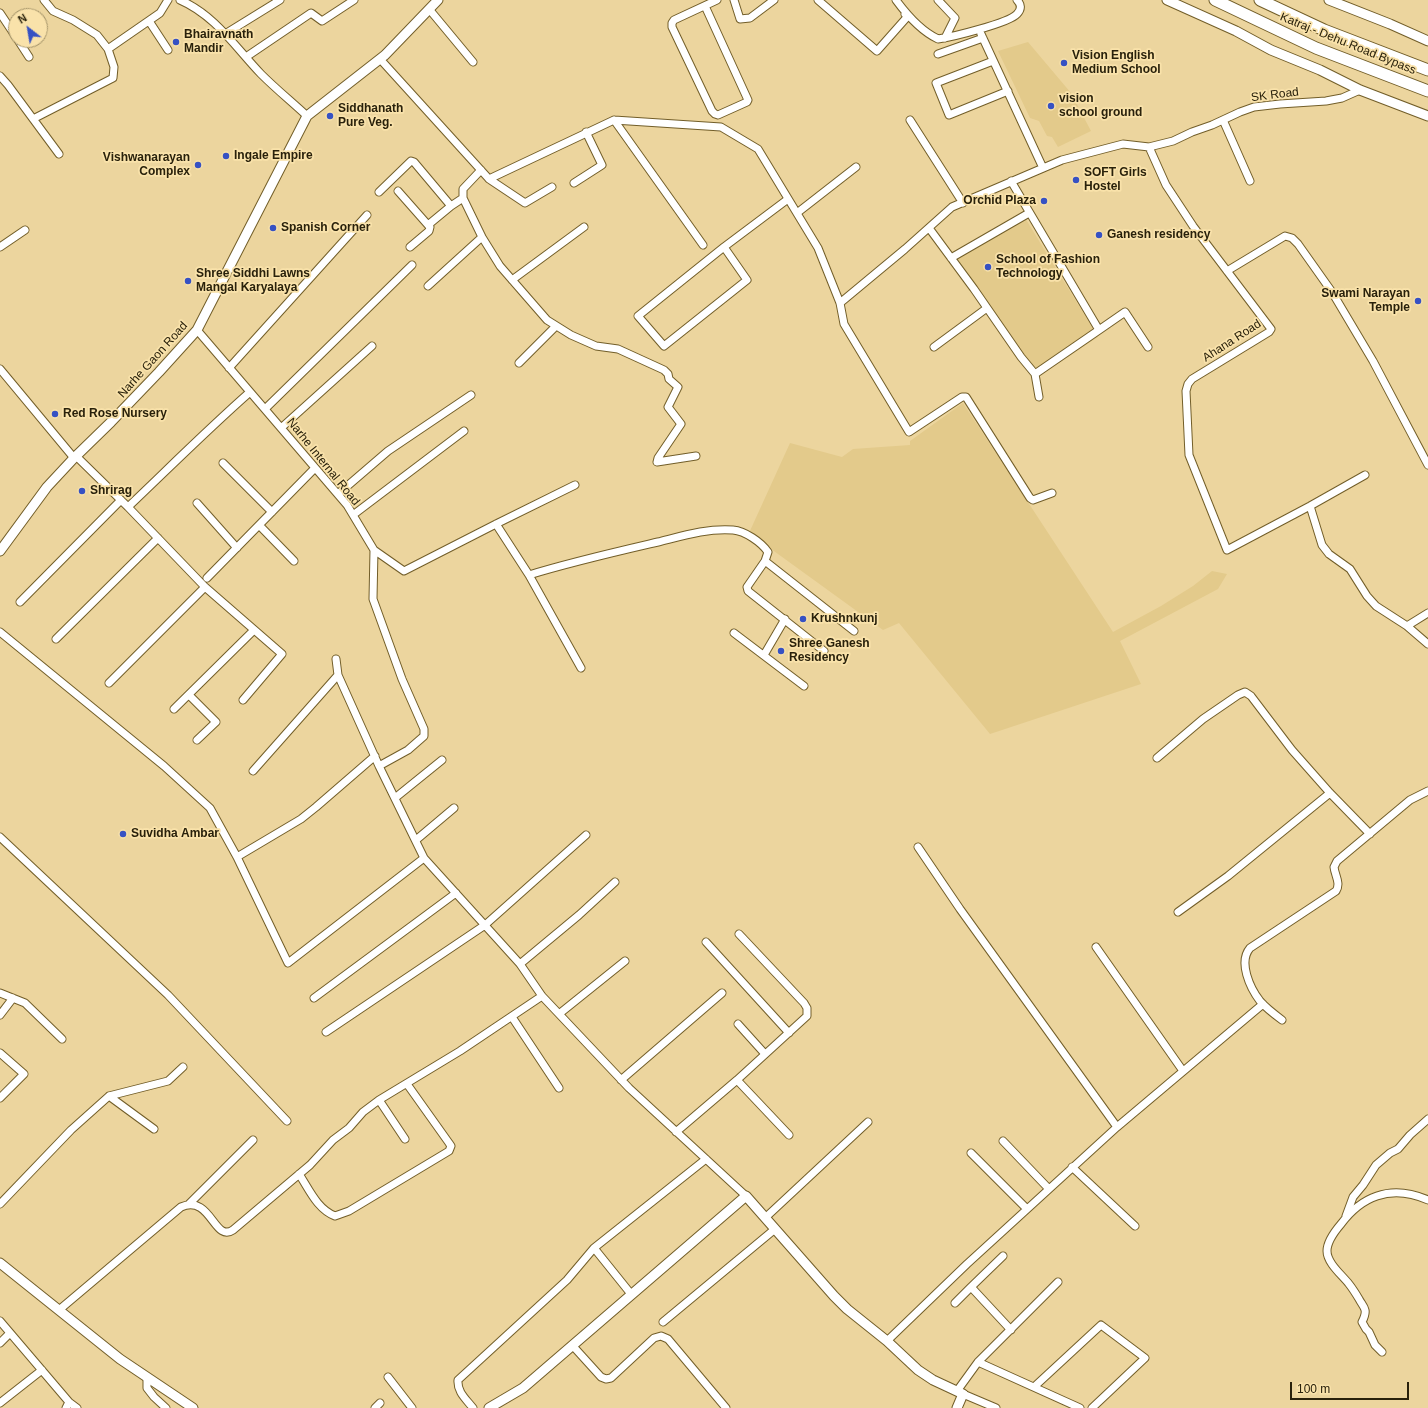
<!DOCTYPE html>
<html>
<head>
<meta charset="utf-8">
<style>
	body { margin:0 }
	#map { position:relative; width:1428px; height:1408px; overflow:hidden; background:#ecd59e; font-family:Arial,sans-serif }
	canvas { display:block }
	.north { position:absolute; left:8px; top:8px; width:40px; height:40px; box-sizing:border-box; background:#f9e2aa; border:1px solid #a6956a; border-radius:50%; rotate:329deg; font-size:11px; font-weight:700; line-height:16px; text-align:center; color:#29210b }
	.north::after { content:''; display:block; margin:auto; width:14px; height:18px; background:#3651c3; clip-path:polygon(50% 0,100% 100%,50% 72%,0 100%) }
	.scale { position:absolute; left:1290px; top:1382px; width:119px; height:18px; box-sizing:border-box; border:2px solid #29210b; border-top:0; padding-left:5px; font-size:12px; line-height:14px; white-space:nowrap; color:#29210b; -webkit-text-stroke:3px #f9e2aa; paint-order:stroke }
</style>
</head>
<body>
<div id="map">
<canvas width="1428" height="1408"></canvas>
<div class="north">N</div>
<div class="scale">100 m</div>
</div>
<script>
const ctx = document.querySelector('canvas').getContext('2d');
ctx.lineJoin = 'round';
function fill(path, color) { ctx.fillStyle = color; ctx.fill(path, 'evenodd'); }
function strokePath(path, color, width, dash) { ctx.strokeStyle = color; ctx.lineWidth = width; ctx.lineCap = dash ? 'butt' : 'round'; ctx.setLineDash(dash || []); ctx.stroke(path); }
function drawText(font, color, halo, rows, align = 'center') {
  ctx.font = font + ' Arial,sans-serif'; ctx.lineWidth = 3.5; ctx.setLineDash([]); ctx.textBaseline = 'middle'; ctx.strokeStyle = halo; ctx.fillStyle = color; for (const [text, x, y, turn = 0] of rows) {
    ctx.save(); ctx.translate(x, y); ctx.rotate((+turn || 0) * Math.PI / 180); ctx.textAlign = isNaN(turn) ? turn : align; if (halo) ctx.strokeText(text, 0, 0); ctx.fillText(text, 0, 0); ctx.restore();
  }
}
fill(new Path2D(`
	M1028 42 1071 93 1091 131 1058 147 1052 137 1047 136 1039 121 1030 118 998 51Z
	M1022 213 1098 337 1039 376 987 301 953 254Z
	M963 403 1113 632 1161 606 1193 586 1212 571 1227 574 1218 589 1120 641 1141 684 990 734 899 623 883 630 749 533 790 443 842 457 853 449 910 445V441Z`), '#e3ca8b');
const minor = new Path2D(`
	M44 0 53 11 73 20 97 35 108 49 160 13 168 0
	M180 0C215 15 236 48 261 74 276 89 292 102 307 116
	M734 0 740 19 750 18 774 0
	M818 0 877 51 908 16 905 14
	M896 0C907 15 921 31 938 39 952 37 1009 23 1017 14 1022 9 1021 4 1017 0
	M938 0 955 18 945 38
	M705 6 748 100 747 102 718 115 715 114 712 111 672 27V23L674 20 717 0
	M429 9 473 62
	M0 13 16 37
	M149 21 168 50
	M225 34 280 0
	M981 34 1043 168
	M18 40 29 57
	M938 54 983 38
	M246 57 311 13 322 21 354 0
	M380 59 489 179 614 120 721 127 758 149 818 248 840 303 844 324 909 432 962 397H966L1030 498 1033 500 1052 493
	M993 61 936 83 949 115 1008 91
	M0 76 8 85 59 154
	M33 119 113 78 114 67 108 49
	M614 120 703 245
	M910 120 963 203
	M1223 120 1250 181
	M1149 147 1166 185 1193 226 1271 329 1269 332 1192 379 1188 384 1186 391 1189 455 1227 550 1310 506 1365 475
	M481 170 463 189V198L482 237 500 266 547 320 571 335 596 346 618 349 664 370 668 374 669 379 678 387 668 407 681 424 658 458 657 462 696 456
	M489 179 525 203 552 187
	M1011 181 1099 330 1125 312 1148 347
	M574 183 602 165 586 132
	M398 191 428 225 451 206 463 198
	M379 192 411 161 414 162 451 206
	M797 213 856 167
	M929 228 974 289 1021 357 1035 374 1039 397
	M0 247 25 230
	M410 247 429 231 430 227 428 225
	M724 247 747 280 664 346 638 316 724 247 788 199
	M951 258 1029 213
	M1227 271 1285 236 1292 238 1298 244 1332 292 1373 361 1428 465
	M512 280 584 227
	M428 286 482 237
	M840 303 905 249 952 207 1062 160 1123 144 1149 147 1173 141 1192 132 1212 125 1240 112 1254 107 1280 104 1326 101 1342 98 1360 90
	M197 330 347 505 374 550 373 599 402 679 424 729V736L408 750 379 766
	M934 347 987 308
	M519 363 556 326
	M229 368 367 215
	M0 369 74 458
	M1035 374 1099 330
	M265 409 412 265
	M281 428 372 346
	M76 456 128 507 205 587 282 654 243 700
	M223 463 272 512
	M338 494 388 451 471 395
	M197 503 237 548
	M1310 506 1322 545 1329 554 1350 569 1367 596 1376 606 1407 626 1428 644
	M128 507C169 468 208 429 250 392
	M353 515 464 431
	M496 524 529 575C571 562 615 552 658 542 682 536 707 528 733 530 745 531 761 542 768 552L765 561 747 587 748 591 824 651
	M259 525 294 561
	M374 550 404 571 496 524 575 485
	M765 561 854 631
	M529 575 581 668
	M207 578 315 468
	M20 602 121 500
	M1407 626 1428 613
	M0 632 164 766 210 808 237 857 288 963 424 858
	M734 633 804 686
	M56 639 158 538
	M764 655 785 619
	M336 659 338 675 379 766 424 858 520 964 542 996 629 1088 746 1196
	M109 683 205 587
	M189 695 216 722 197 740
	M174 709 254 630
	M1157 758 1203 719 1238 695 1245 692 1251 696 1292 750 1330 793 1370 834
	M253 771 338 675
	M395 798 442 760
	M0 837 168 995 287 1121
	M416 840 454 808
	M918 847 960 909 1117 1127
	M237 857 301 819 316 807 375 756
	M1178 912 1228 876 1330 793
	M706 942 789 1033
	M1096 947 1183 1071
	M520 964 579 915 615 882
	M0 993 25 1003 62 1039
	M314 998 456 893
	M559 1014 625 961
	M0 1015 13 998
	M512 1017 559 1088
	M1282 1020C1274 1014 1266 1008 1260 1001 1250 988 1238 962 1250 948L1336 891C1341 883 1335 876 1334 867L1337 861 1410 800 1428 791
	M738 1024 765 1054
	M326 1032 485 925 586 835
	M0 1053 24 1074 0 1098
	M621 1080 722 993
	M737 1080 789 1135
	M109 1096 154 1129
	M379 1100 405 1139
	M676 1132 737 1080 807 1016V1008L804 1003 739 934
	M1003 1141 1049 1189
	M971 1153 1027 1209
	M1072 1167 1135 1226
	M299 1174C309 1189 317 1209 335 1216L349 1211 449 1151 451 1146 449 1143 407 1084
	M0 1204 71 1130 109 1096 168 1081 183 1067
	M189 1204 253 1140
	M1346 1216 1353 1197 1363 1185 1376 1165 1390 1153 1398 1149 1410 1135 1428 1119
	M765 1218 868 1122
	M594 1248 631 1294
	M1003 1256 971 1287 1011 1330
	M955 1303 971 1287
	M59 1310 181 1207C211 1194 214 1243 233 1230L310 1165 333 1140 349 1128 363 1112 379 1100 460 1051 542 996
	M0 1321 69 1402 66 1408
	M663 1322 775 1229
	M887 1341 967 1264 1117 1127 1263 1004
	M0 1343 10 1333
	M572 1345 601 1377 606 1379 611 1378 654 1338 661 1336 668 1339 726 1408
	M1382 1352 1375 1345 1369 1332 1366 1329 1362 1322C1364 1318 1366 1314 1365 1310 1364 1306 1361 1303 1359 1299 1356 1294 1353 1289 1349 1284 1342 1275 1327 1263 1327 1251 1327 1242 1335 1231 1341 1224 1350 1212 1362 1201 1377 1196 1394 1190 1412 1193 1428 1200
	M978 1362 1080 1408
	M147 1377V1388L154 1397 166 1408
	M388 1377 412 1408
	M1034 1387 1101 1325 1145 1358 1092 1408
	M957 1391 978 1362 1058 1282
	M963 1394 996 1408
	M69 1402 77 1408
	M0 1403 42 1370
	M375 1408 380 1403
	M473 1408C466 1399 457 1392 458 1380L567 1280 594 1248 706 1159`);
const tertiary = new Path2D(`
	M1167 0 1236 31 1271 50 1320 70 1360 90 1428 116
	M1329 0 1390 24 1428 41
	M0 551 47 487 74 458 111 422 159 372 197 330 307 116 385 55 438 0
	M0 1263 120 1359 193 1408
	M489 1408 523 1388 746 1196 834 1296 847 1309 887 1341 918 1370 933 1380 963 1394 957 1408`);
const trunk = new Path2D(`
	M1215 0 1316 48 1428 91
	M1260 0 1324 30 1428 70`);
strokePath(minor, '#725e29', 9);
strokePath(tertiary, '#725e29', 11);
strokePath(trunk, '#725e29', 13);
strokePath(minor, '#fff', 7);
strokePath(tertiary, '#fff', 9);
strokePath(trunk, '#fff', 11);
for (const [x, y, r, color] of [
	[176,42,4,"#3651c3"],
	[1064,63,4,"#3651c3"],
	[1051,106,4,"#3651c3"],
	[330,116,4,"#3651c3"],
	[226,156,4,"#3651c3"],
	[198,165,4,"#3651c3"],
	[1076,180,4,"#3651c3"],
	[1044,201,4,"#3651c3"],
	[273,228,4,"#3651c3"],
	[1099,235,4,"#3651c3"],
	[988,267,4,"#3651c3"],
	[188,281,4,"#3651c3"],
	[1418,301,4,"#3651c3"],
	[55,414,4,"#3651c3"],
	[82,491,4,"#3651c3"],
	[803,619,4,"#3651c3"],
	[781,651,4,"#3651c3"],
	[123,834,4,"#3651c3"]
]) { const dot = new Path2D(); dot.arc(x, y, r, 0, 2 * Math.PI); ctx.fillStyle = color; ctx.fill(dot); strokePath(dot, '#f9e2aa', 1.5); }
drawText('bold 12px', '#29210b', '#f9e2aa', [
	["Bhairavnath",184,35],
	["Mandir",184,49],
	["Vision English",1072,56],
	["Medium School",1072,70],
	["vision",1059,99],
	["school ground",1059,113],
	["Siddhanath",338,109],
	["Pure Veg.",338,123],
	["Ingale Empire",234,156],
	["Vishwanarayan",190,158,"right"],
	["Complex",190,172,"right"],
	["SOFT Girls",1084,173],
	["Hostel",1084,187],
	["Orchid Plaza",1036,201,"right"],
	["Spanish Corner",281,228],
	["Ganesh residency",1107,235],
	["School of Fashion",996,260],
	["Technology",996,274],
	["Shree Siddhi Lawns",196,274],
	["Mangal Karyalaya",196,288],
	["Swami Narayan",1410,294,"right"],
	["Temple",1410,308,"right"],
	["Red Rose Nursery",63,414],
	["Shrirag",90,491],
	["Krushnkunj",811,619],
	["Shree Ganesh",789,644],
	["Residency",789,658],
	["Suvidha Ambar",131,834]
], 'left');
drawText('12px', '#29210b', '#f9e2aa', [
	["Katraj - Dehu Road Bypass",1348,44,22],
	["SK Road",1275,95,-7],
	["Ahana Road",1232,341,-33],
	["Narhe Gaon Road",153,360,-48],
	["Narhe Internal Road",323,462,51]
]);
</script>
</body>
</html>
